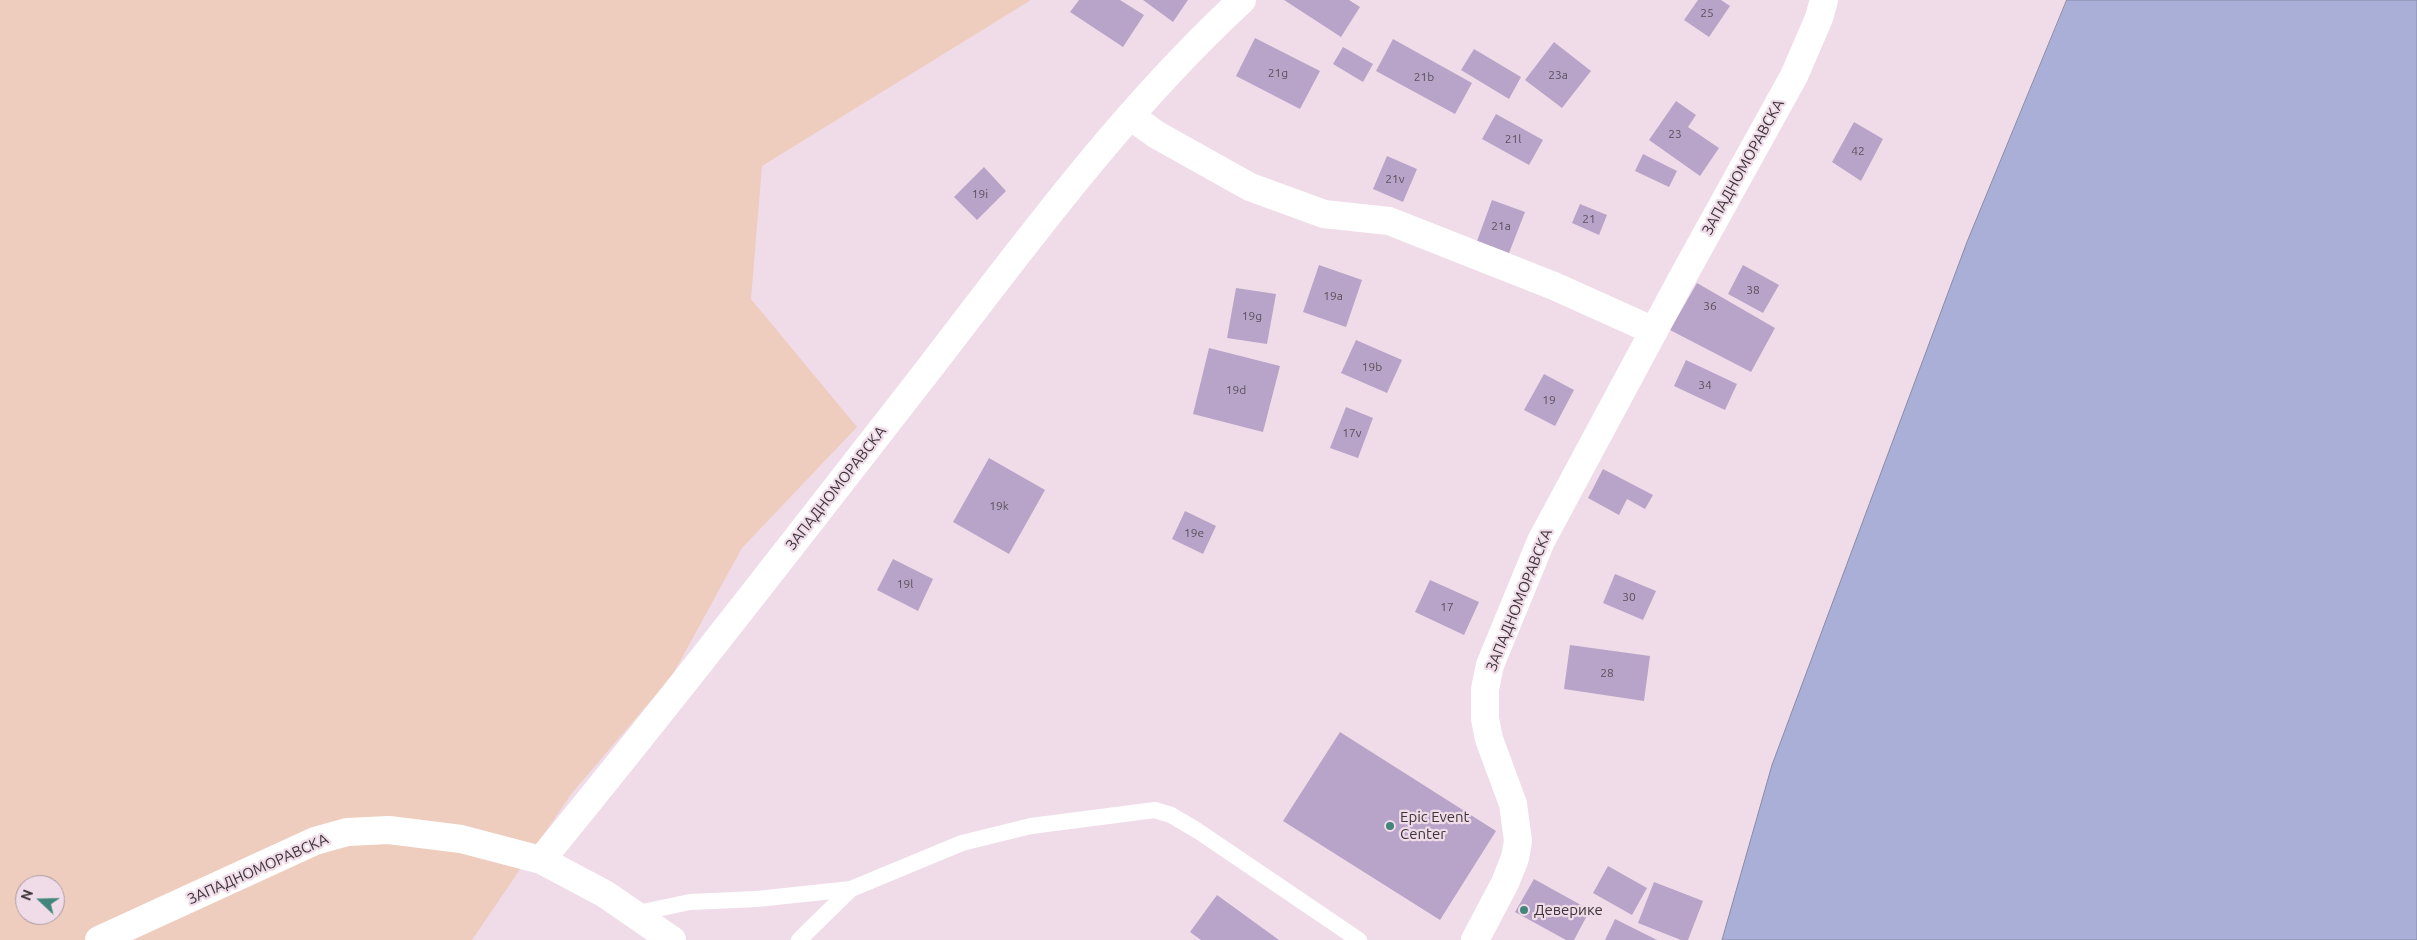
<!DOCTYPE html>
<html>
<head>
<meta charset="utf-8">
<style>
	body { margin:0 }
	#map { position:relative; width:2417px; height:940px; overflow:hidden; background:#f0dce8; font-family:Ubuntu,sans-serif }
	canvas { display:block }
	.north { position:absolute; left:15px; top:875px; width:50px; height:50px; box-sizing:border-box; background:#f0dce8; border:1px solid #a899a2; border-radius:50%; rotate:291deg; font-size:14px; font-weight:700; line-height:20px; text-align:center; color:#3c3438 }
	.north::after { content:''; display:block; margin:auto; width:18px; height:22px; background:#42867b; clip-path:polygon(50% 0,100% 100%,50% 72%,0 100%) }
</style>
</head>
<body>
<div id="map">
<canvas width="2417" height="940"></canvas>
<div class="north">N</div>
</div>
<script>
const ctx = document.querySelector('canvas').getContext('2d');
ctx.lineJoin = 'round';
function fill(path, color) { ctx.fillStyle = color; ctx.fill(path, 'evenodd'); }
function strokePath(path, color, width, dash) { ctx.strokeStyle = color; ctx.lineWidth = width; ctx.lineCap = dash ? 'butt' : 'round'; ctx.setLineDash(dash || []); ctx.stroke(path); }
function drawText(font, color, halo, rows, align = 'center') {
  ctx.font = font + ' Ubuntu,sans-serif'; ctx.lineWidth = 4.5; ctx.setLineDash([]); ctx.textBaseline = 'middle'; ctx.strokeStyle = halo; ctx.fillStyle = color; for (const [text, x, y, turn = 0] of rows) {
    ctx.save(); ctx.translate(x, y); ctx.rotate((+turn || 0) * Math.PI / 180); ctx.textAlign = isNaN(turn) ? turn : align; if (halo) ctx.strokeText(text, 0, 0); ctx.fillText(text, 0, 0); ctx.restore();
  }
}
fill(new Path2D(`
	M0 0H1031L762 166 751 299 857 427 742 548 672 676 572 793 472 940H0ZM25 885H55V915H25Z`), '#eecdbe');
const water = new Path2D(`
	M2067 0H2417V940H1722L1772 765 1967 242Z`);
fill(water, '#a9afd6');
strokePath(water, '#888aa7', 1);
fill(new Path2D(`
	M1079 0H1120L1144 15 1123 47 1070 12Z
	M1143 0H1188L1173 22Z
	M1284 0H1349L1360 7 1341 37Z
	M1698 0H1721L1730 6 1709 37 1684 20Z
	M1255 38 1320 71 1300 109 1236 76Z
	M1393 39 1472 83 1455 114 1376 71Z
	M1554 42 1591 71 1562 108 1525 80Z
	M1343 47 1373 64 1363 82 1333 64Z
	M1474 49 1521 77 1509 99 1461 70Z
	M1676 101 1696 115 1688 127 1719 148 1700 176 1649 140Z
	M1496 114 1543 140 1529 165 1482 139Z
	M1854 122 1883 139 1861 181 1832 162Z
	M1643 154 1677 171 1669 187 1635 171Z
	M1387 156 1417 169 1403 202 1373 189Z
	M984 167 1006 191 977 220 954 197Z
	M1492 200 1525 212 1509 253 1477 241Z
	M1580 204 1607 215 1599 235 1572 223Z
	M1319 265 1362 280 1346 327 1303 312Z
	M1743 265 1779 285 1763 313 1728 294Z
	M1697 283 1775 328 1751 372 1670 330Z
	M1236 288 1276 294 1267 344 1227 338Z
	M1356 340 1402 360 1387 393 1341 373Z
	M1209 348 1280 366 1263 432 1193 414Z
	M1686 360 1737 384 1725 410 1674 386Z
	M1544 374 1574 390 1555 426 1524 410Z
	M1346 407 1373 418 1358 458 1330 448Z
	M989 458 1045 490 1009 554 953 522Z
	M1603 469 1653 495 1645 509 1627 499 1619 515 1588 498Z
	M1185 511 1216 526 1203 554 1172 539Z
	M893 559 933 579 918 611 877 590Z
	M1615 574 1656 591 1643 620 1603 603Z
	M1430 580 1479 602 1464 635 1415 612Z
	M1570 645 1650 656 1644 701 1564 689Z
	M1340 732 1496 831 1440 920 1283 821Z
	M1608 866 1647 888 1632 915 1593 893Z
	M1534 879 1590 910 1574 940H1566L1515 912Z
	M1654 882 1703 901 1688 940H1681L1638 923Z
	M1217 895 1279 940H1201L1190 932Z
	M1615 919 1657 940H1605Z`), '#b8a4c9');
strokePath(new Path2D(`
	M633 914 690 902 757 899 851 889 962 843 1031 826 1155 810 1171 815 1198 831 1359 940
	M799 940 851 889`), '#fff', 16);
strokePath(new Path2D(`
	M1130 116 1157 135 1250 187 1324 214 1389 221 1554 286 1654 331
	M541 860C672 700 798 537 925 374 1025 244 1122 111 1242 0
	M99 940 315 841 347 832 389 830 461 839 541 860 605 894 672 940
	M1475 940 1505 883 1515 858 1518 841 1513 804 1489 739 1485 719V689L1490 665 1541 541 1686 271 1794 76 1819 18 1824 0`), '#fff', 28);
for (const [x, y, r, color] of [
	[1390,826,5,"#42867b"],
	[1524,910,5,"#42867b"]
]) { const dot = new Path2D(); dot.arc(x, y, r, 0, 2 * Math.PI); ctx.fillStyle = color; ctx.fill(dot); strokePath(dot, '#f0dce8', 2); }
drawText('12px', '#5b505c', null, [
	["25",1707,13],
	["21g",1278,73],
	["23a",1558,75],
	["21b",1424,77],
	["23",1675,134],
	["21l",1513,139],
	["42",1858,151],
	["21v",1395,179],
	["19i",980,194],
	["21",1589,219],
	["21a",1501,226],
	["38",1753,290],
	["19a",1333,296],
	["36",1710,306],
	["19g",1252,316],
	["19b",1372,367],
	["34",1705,385],
	["19d",1236,390],
	["19",1549,400],
	["17v",1352,433],
	["19k",999,506],
	["19e",1194,533],
	["19l",905,584],
	["30",1629,597],
	["17",1447,607],
	["28",1607,673]
]);
drawText('15px', '#3c3438', '#f0dce8', [
	["ЗАПАДНОМОРАВСКА",1743,167,-61],
	["ЗАПАДНОМОРАВСКА",836,488,-52],
	["ЗАПАДНОМОРАВСКА",1519,600,-68],
	["ЗАПАДНОМОРАВСКА",258,869,-24]
]);
drawText('15px', '#3c3438', '#f0dce8', [
	["Epic Event",1400,817],
	["Center",1400,834],
	["Деверике",1534,910]
], 'left');
</script>
</body>
</html>
